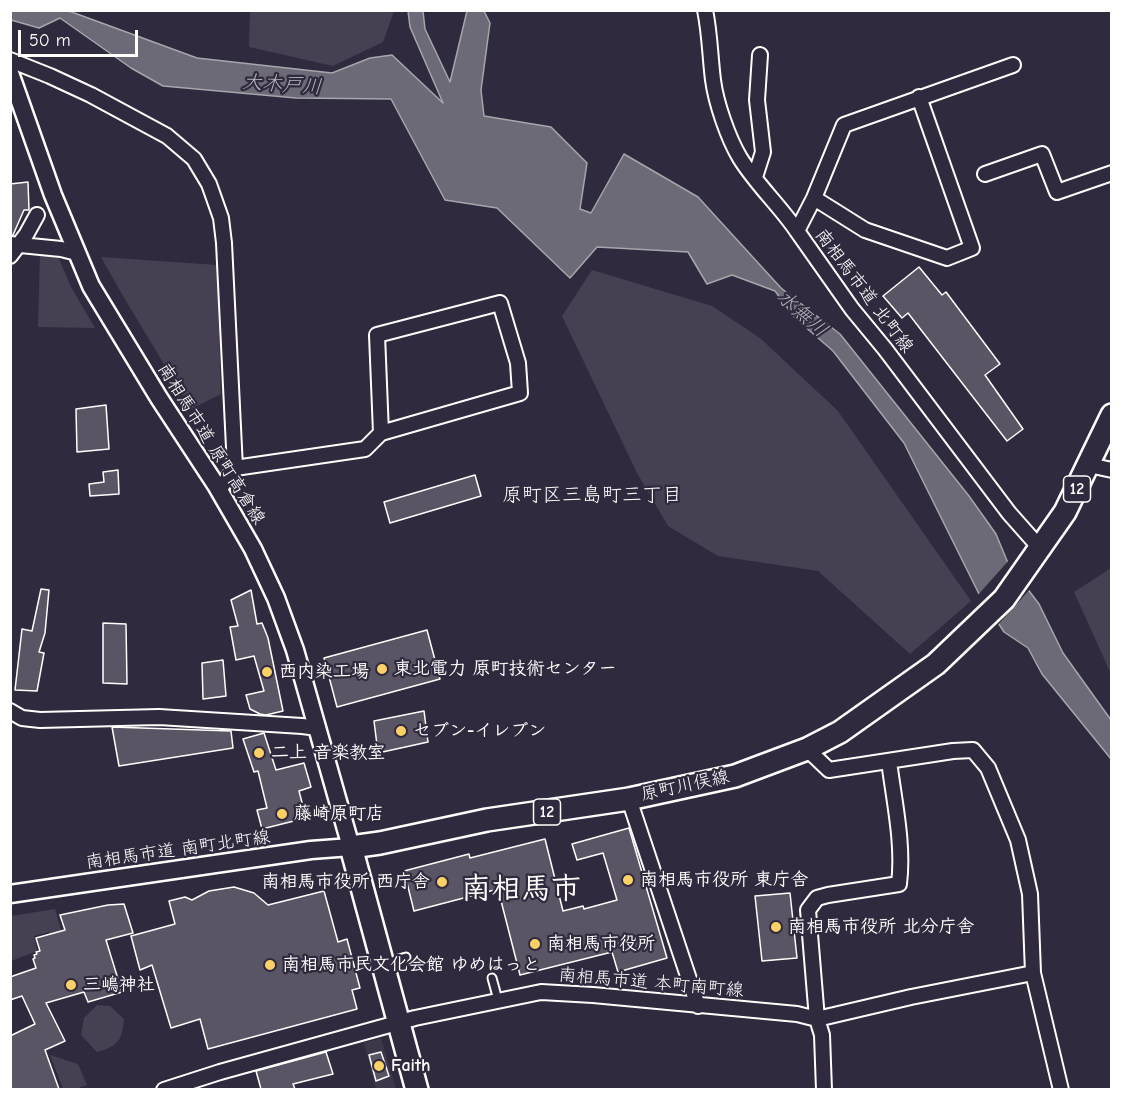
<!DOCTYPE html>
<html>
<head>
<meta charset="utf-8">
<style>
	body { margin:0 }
	#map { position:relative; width:1122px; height:1100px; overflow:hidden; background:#2f2a3d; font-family:"Comic Neue",sans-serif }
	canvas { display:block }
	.frame { position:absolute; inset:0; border:12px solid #fff; pointer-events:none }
	.scale { position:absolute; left:18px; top:30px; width:120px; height:27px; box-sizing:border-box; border:3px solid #fff; border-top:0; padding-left:8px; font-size:18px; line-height:21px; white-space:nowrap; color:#fff; -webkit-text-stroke:4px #2f2a3d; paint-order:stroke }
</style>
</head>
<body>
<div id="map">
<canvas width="1122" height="1100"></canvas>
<div class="frame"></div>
<div class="scale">50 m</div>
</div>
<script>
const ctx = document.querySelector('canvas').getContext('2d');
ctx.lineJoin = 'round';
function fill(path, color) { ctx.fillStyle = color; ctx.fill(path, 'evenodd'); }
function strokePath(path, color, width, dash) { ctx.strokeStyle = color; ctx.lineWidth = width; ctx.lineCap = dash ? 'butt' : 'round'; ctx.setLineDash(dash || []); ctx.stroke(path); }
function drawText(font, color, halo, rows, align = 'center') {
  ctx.font = font + ' "Comic Neue","Klee One",sans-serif'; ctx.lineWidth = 4.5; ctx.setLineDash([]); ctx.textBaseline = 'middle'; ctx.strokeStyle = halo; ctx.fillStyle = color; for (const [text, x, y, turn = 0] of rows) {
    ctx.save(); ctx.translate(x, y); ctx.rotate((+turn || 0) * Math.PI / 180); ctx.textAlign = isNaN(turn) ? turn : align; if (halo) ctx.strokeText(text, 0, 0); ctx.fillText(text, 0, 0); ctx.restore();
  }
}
fill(new Path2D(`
	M381 1038 396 1089H376L364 1043Z`), '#3c3749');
fill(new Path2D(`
	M250 11V10L394 11 383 42 333 66 249 47Z
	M40 253 57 254 71 287 95 328 38 327Z
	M101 257 217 265 221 394 191 409 123 296Z
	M592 270 712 306 760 338 838 411 971 601 910 654 818 571 718 556 668 526 637 473 562 316Z
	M1111 568V674L1074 592Z
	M55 909 66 947 51 945 49 932 34 936 37 951 11 961V916Z
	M97 1005 110 1006 124 1019C122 1040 119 1046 97 1052L81 1035 84 1018Z
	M50 1055 78 1064 87 1085 76 1089H63Z`), '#464152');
const water = new Path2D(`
	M10 11H69L197 58 332 73 370 58 392 55 443 103 410 27 408 11H423L425 29 450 82 467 11H484L490 23 481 90 484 116 551 127 587 163 580 209 591 213 624 154 698 197 781 288 840 334 969 496 996 534 1008 563 1039 604 1063 653 1111 720V759L1042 674 1028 648 1004 632 978 592 904 443 833 351 795 318 775 291 732 275 707 284 688 252 597 247 570 278 497 208 445 200 391 99 296 98 163 86 131 68 60 18 39 28 11 20Z`);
fill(water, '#6d6a77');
strokePath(water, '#a7a6ad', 1.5);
fill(new Path2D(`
	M1010 559 1031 588 997 626 977 596Z`), '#2f2a3d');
const building = new Path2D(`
	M28 182 29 210H24L13 235H10V184Z
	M919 267 942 295 946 292 1000 364 985 375 1023 429 1007 441 908 313 902 318 883 296Z
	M106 405 109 449 77 452 76 409Z
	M118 470 119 494 90 496 89 484 104 482 103 472Z
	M475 475 481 496 390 523 384 502Z
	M41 589 49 590 45 633 39 652 44 653 37 691 15 690 22 629 32 631Z
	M251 590 257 624 262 623 268 638 283 711 266 715 260 714 250 709 246 695 264 691 254 656 236 660 230 627 238 626 231 600Z
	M103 623 126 624 127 684 103 683Z
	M427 630 440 679 337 707 324 658Z
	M223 660 226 696 203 699 202 663Z
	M424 711 428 742 378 753 374 721Z
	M112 727 231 731 233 748 119 766Z
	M264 733 276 770 304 763 311 787 299 791 306 818 262 829 257 810 267 808 258 771 254 772 243 739Z
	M629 828 667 958 618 972 612 952 520 975 498 889 414 911 404 871 469 854 470 858 545 839 563 911 583 906 584 909 617 900 603 853 577 860 572 844Z
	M234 887 254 893 268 905 324 891 338 942 347 939 360 988 352 990 357 1009 208 1049 200 1019 171 1028 152 965 140 970 131 936 175 924 169 901 185 897 192 900 209 891Z
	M790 893 797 958 762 961 755 896Z
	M124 904 133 933 106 940 122 992 88 1002 84 992 46 1003 65 1041 45 1050 59 1089H10V1036L35 1024 22 996 10 1000V977L36 968 33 959 35 958 34 955 37 954 36 952 40 951 36 938 65 930 60 915 108 905Z
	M326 1052 333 1074 293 1084 295 1089H261L256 1071Z
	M381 1052 389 1076 376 1081 369 1055Z`);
fill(building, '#595564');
strokePath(building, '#fff', 1.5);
const service = new Path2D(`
	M385 963 406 957
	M492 978 498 1000`);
const minor = new Path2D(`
	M705 10C710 34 710 56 713 80 716 103 728 138 740 158 756 184 780 206 797 231
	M10 60 50 76 91 95 167 136 194 159 209 184 221 218 224 243 235 468 219 490
	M1013 65 844 125 814 198 797 231 852 309 885 349 1009 513 1040 548
	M985 174 1042 154 1057 192 1112 173
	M755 177 763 152 757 100 760 55
	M814 198 865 230 947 258 972 248 919 97
	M10 244 61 249 77 253
	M10 256 26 235 37 215
	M1089 465 1112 470
	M235 468 365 449 381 433 377 335 500 303 518 363 520 393 381 433
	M10 711 22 718 40 720 159 717 302 726 318 728
	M807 749 829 770 953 751 973 750 988 768 1018 840 1030 894 1033 973 1061 1090
	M629 799 698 1006
	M164 1090 220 1072 415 1018 541 992 593 995 797 1014 817 1019 911 997 1033 973
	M824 1090 822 1035 817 1019 808 910 817 898 828 895 899 884C904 844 894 801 889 761`);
const tertiary = new Path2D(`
	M10 73 53 195 91 286 159 398 216 485 253 549 276 598 295 650 351 847 311 850 10 894`);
const primary = new Path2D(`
	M417 1090 351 847 380 843 487 820 629 799 735 776 807 749 840 732 936 664 1004 599 1065 512 1112 415`);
strokePath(service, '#fff', 11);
strokePath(minor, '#fff', 18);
strokePath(tertiary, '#fff', 21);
strokePath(primary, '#fff', 26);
strokePath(service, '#2f2a3d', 7);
strokePath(minor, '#2f2a3d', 14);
strokePath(tertiary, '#2f2a3d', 16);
strokePath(primary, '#2f2a3d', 21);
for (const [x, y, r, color] of [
	[382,669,6,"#ffd166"],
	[267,672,6,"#ffd166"],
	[401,731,6,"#ffd166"],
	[259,753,6,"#ffd166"],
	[282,814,6,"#ffd166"],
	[628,880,6,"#ffd166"],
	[442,882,6,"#ffd166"],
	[776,927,6,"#ffd166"],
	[535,944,6,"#ffd166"],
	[270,965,6,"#ffd166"],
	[71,985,6,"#ffd166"],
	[379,1066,6,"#ffd166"]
]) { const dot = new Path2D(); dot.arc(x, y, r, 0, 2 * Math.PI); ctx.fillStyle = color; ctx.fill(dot); strokePath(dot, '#2f2a3d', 2); }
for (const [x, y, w] of [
	[1077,489,27],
	[547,812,27]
]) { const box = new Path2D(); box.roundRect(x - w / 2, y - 13, w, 26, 4.5); ctx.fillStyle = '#2f2a3d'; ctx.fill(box); strokePath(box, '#fff', 1.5); }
drawText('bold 16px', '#fff', null, [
	["12",1077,489],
	["12",547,812]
]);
drawText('18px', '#fff', '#2f2a3d', [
	["南相馬市道 北町線",864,291,53],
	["南相馬市道 原町高倉線",211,444,58],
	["原町川俣線",685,786,-12],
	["南相馬市道 南町北町線",178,850,-8],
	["南相馬市道 本町南町線",651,983,5]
]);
drawText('bold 18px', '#fff', '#2f2a3d', [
	["東北電力 原町技術センター",394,669],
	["西内染工場",279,672],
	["セブン-イレブン",413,731],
	["二上 音楽教室",271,753],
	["藤崎原町店",294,814],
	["南相馬市役所 東庁舎",640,880],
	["南相馬市役所 西庁舎",430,882,"right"],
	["南相馬市役所 北分庁舎",788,927],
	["南相馬市役所",547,944],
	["南相馬市民文化会館 ゆめはっと",282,965],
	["三嶋神社",83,985],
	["Faith",391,1066]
], 'left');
drawText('italic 20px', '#b6b4bb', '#2f2a3d', [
	["大木戸川",282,85,4],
	["水無川",802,314,41]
]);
drawText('20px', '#fff', '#2f2a3d', [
	["原町区三島町三丁目",592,495]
]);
drawText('bold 30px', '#fff', '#2f2a3d', [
	["南相馬市",521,890]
]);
</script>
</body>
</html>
